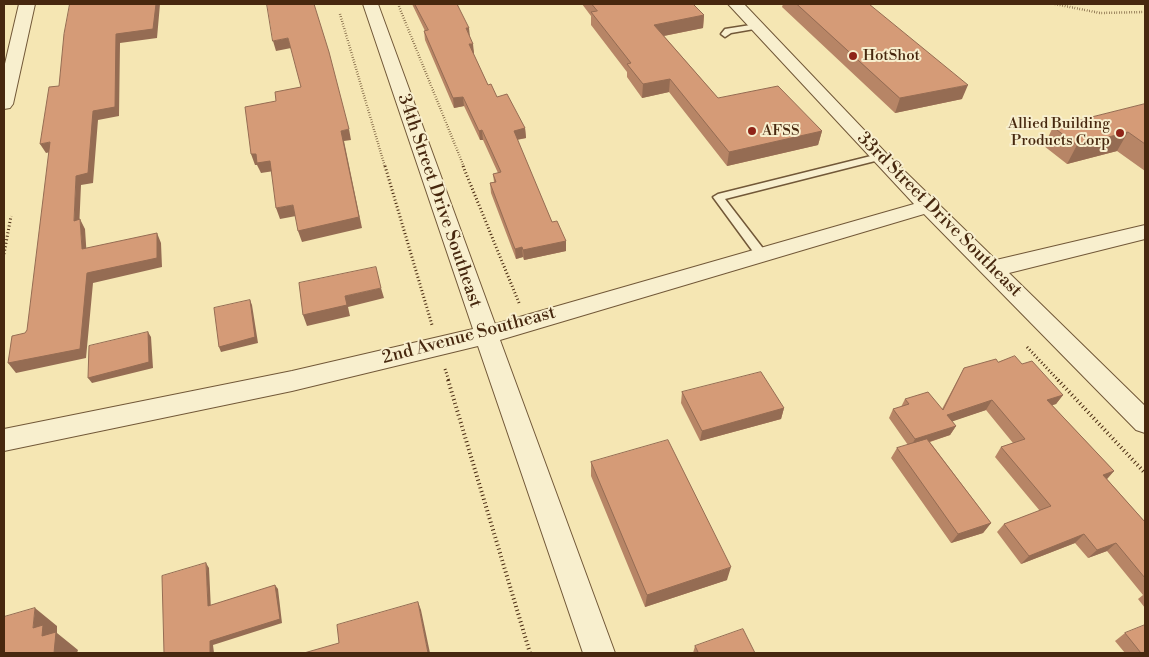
<!DOCTYPE html>
<html>
<head>
<meta charset="utf-8">
<style>
	body { margin:0 }
	#map { position:relative; width:1149px; height:657px; overflow:hidden; background:#f5e6b3; font-family:"Libre Bodoni",serif }
	canvas { display:block }
	.frame { position:absolute; inset:0; border:5px solid #47280f; pointer-events:none }
</style>
</head>
<body>
<div id="map">
<canvas width="1149" height="657"></canvas>
<div class="frame"></div>
</div>
<script>
const ctx = document.querySelector('canvas').getContext('2d');
ctx.lineJoin = 'round';
function strokePath(path, color, width, dash) { ctx.strokeStyle = color; ctx.lineWidth = width; ctx.lineCap = dash ? 'butt' : 'round'; ctx.setLineDash(dash || []); ctx.stroke(path); }
function fill(path, color) { ctx.fillStyle = color; ctx.fill(path, 'evenodd'); }
function drawText(font, color, halo, rows, align = 'center') {
  ctx.font = font + ' "Libre Bodoni",serif'; ctx.lineWidth = 4; ctx.setLineDash([]); ctx.textBaseline = 'middle'; ctx.strokeStyle = halo; ctx.fillStyle = color; for (const [text, x, y, turn = 0] of rows) {
    ctx.save(); ctx.translate(x, y); ctx.rotate((+turn || 0) * Math.PI / 180); ctx.textAlign = isNaN(turn) ? turn : align; if (halo) ctx.strokeText(text, 0, 0); ctx.fillText(text, 0, 0); ctx.restore();
  }
}
const lane = new Path2D(`
	M757 24 761 26 760 28 731 33 725 37 721 34 725 29Z
	M879 154 884 157 883 159 725 199 765 251 767 254 765 257H757L713 197 718 194Z`);
const street = new Path2D(`
	M19 4H35L13 104 10 108 4 109V68Z
	M363 4H378L495 324 914 204 728 4H744L886 153 996 260 1145 225V239L1009 273 1145 406V433L1136 430 924 214 500 340 615 653H583L478 346 292 391 4 451V429L292 371 473 329Z`);
strokePath(lane, '#725838', 3);
strokePath(street, '#725838', 2);
strokePath(new Path2D(`
	M398 4 464 167
	M1055 4 1100 13 1145 12
	M340 14 385 167`), '#47280f', 2.5, [0.5, 2]);
strokePath(new Path2D(`
	M385 166 432 325
	M463 166 519 303
	M4 254 11 216
	M1027 347 1059 381
	M445 369 449 381`), '#47280f', 3, [1, 2.5]);
strokePath(new Path2D(`
	M448 380 530 653
	M1058 380 1145 473`), '#47280f', 4, [1, 3]);
fill(lane, '#f8efce');
fill(street, '#f8efce');
fill(new Path2D(`
	M412 4H457L470 37 474 53H473L488 85 497 97 525 128 526 138 517 140 552 222 566 241V251L524 260 523 257 516 259 491 193 490 183 494 182 493 174 498 173 483 140H480L464 106 454 108 425 40 424 31H425Z
	M582 4H693L704 15 703 28 664 36 718 98 822 131 818 145 727 166 669 92 642 98 627 77V72L591 25V16Z
	M783 4H869L962 99 895 113 782 7Z
	M1145 104V171L1117 151 1067 164 1044 146 1053 127Z
	M998 362 1022 364 1063 395 1056 404 1052 405 1114 471 1107 479 1145 522V608L1138 599 1143 595 1107 551 1088 558 1075 543 1021 564 997 532 1004 524 1040 511 995 457 1001 447 1013 443 986 410 952 421 956 426 950 435 930 442 991 523 983 533 951 543 891 458 897 448 908 445 889 418 893 409 901 407 905 399 942 409 964 368Z
	M682 392 784 408 781 419 700 441 681 403Z
	M591 462 727 580 645 607 591 476Z
	M1125 633 1145 653H1125L1115 641Z
	M695 646 755 653H693Z`), '#b78566');
fill(new Path2D(`
	M156 4H160L157 38 120 43 119 116 98 120 93 183 81 185 79 230 74 221 76 176 93 111 116 34Z
	M704 15 703 28 653 38 654 25Z
	M466 28H469L470 37Z
	M288 38 291 48 276 51 273 41Z
	M469 44H473L474 53 470 54Z
	M670 79 669 92 642 98 643 84Z
	M968 85 962 99 895 113 900 98Z
	M463 97 464 106 454 108 453 98Z
	M525 128 526 138 514 140V131Z
	M349 129 351 140 344 141 362 228 302 242 298 231 341 131Z
	M482 130 483 140H480L479 131Z
	M822 131 818 145 727 166 729 152Z
	M1128 132 1117 151 1067 164 1077 145Z
	M50 142 55 151 46 153 40 144Z
	M251 154H256L270 161 274 171 261 173 257 165H255Z
	M293 205 296 216 280 219 276 208Z
	M80 219 85 229 87 259 82 249Z
	M157 233 161 243 162 267 93 283 86 358 16 373 8 363 87 273Z
	M566 241V251L524 260 523 250Z
	M522 247 523 257 516 259 515 249Z
	M381 288 384 298 348 307 350 316 307 326 303 315 345 296Z
	M250 300 252 305 258 343 221 352 219 347Z
	M148 332 151 337 153 368 92 383 88 378Z
	M1063 395 1056 404 1040 409 1047 400Z
	M992 400 986 410 942 425 947 415Z
	M784 408 781 419 700 441 702 431Z
	M956 426 950 435 910 448 915 439Z
	M1114 471 1106 480 1103 475Z
	M991 523 983 533 951 543 958 534Z
	M1084 534 1075 543 1021 564 1029 556Z
	M1116 543 1107 551 1088 558 1097 550Z
	M206 563 209 568 211 610 208 606Z
	M731 567 727 580 645 607 647 595Z
	M275 585 278 589 282 623 213 645 214 653H210V641Z
	M418 602 421 610 430 653H428Z
	M35 608 57 626V633L78 650 77 653H54L33 628Z`), '#956c53');
const building = new Path2D(`
	M70 4H156L153 29 116 34 115 107 93 111 88 173 76 176 74 221 80 219 82 249 157 233V258L87 273 80 349 8 363 12 336 25 333 27 330 50 142 40 144 49 87 59 86 64 34Z
	M267 4H314L329 52 349 129 341 131 359 217 298 231 293 205 276 208 270 161 257 163 256 154H251L245 107 276 101 275 92 301 87 288 38 273 41Z
	M415 4H457L469 28H466L473 44H469L488 85 491 84 497 97 507 94 525 128 514 131 552 222 557 221 566 241 523 250 522 247 515 249 490 183 496 182 493 174 501 172 482 130 479 131 463 97 453 98 424 31 428 30Z
	M592 4H693L704 15 654 25 718 98 778 86 822 131 729 152 670 79 643 84 627 64 631 63 591 12 597 11Z
	M797 4H869L968 85 900 98Z
	M1145 104V144L1128 132 1077 145 1053 127Z
	M376 267 381 288 345 296 347 305 303 315 299 283Z
	M250 300 255 337 219 347 214 308Z
	M148 332 149 362 88 378 89 346Z
	M1015 356 1022 364 1032 361 1063 395 1047 400 1114 471 1103 475 1145 522V578L1116 543 1097 550 1084 534 1029 556 1004 524 1051 506 1001 447 1025 439 992 400 947 415 956 426 915 439 893 409 909 404 905 399 928 392 943 410 964 368 996 359 998 362Z
	M761 372 784 408 702 431 682 392Z
	M927 439 991 523 958 534 897 448Z
	M668 440 731 567 647 595 591 462Z
	M206 563 208 606 275 585 280 619 210 641V653H164L162 576Z
	M418 602 428 653H304L339 643 337 625Z
	M35 608 33 628 43 625 42 636 56 632 54 653H4V617Z
	M1145 625V652L1141 653 1125 633Z
	M743 629 755 653H694L698 652 695 646Z`);
fill(building, '#d59b77');
strokePath(building, '#956c53', 1);
for (const [x, y, r, color] of [
	[853,56,5,"#8f2418"],
	[752,131,5,"#8f2418"],
	[1120,133,5,"#8f2418"]
]) { const dot = new Path2D(); dot.arc(x, y, r, 0, 2 * Math.PI); ctx.fillStyle = color; ctx.fill(dot); strokePath(dot, '#f8efce', 2); }
drawText('15px', '#47280f', '#f8efce', [
	["HotShot",863,56],
	["Allied Building",1110,124,"right"],
	["Products Corp",1110,141,"right"],
	["AFSS",762,131]
], 'left');
drawText('18px', '#47280f', '#f8efce', [
	["34th Street Drive Southeast",439,201,71],
	["33rd Street Drive Southeast",939,215,45],
	["2nd Avenue Southeast",469,336,-15]
]);
</script>
</body>
</html>
